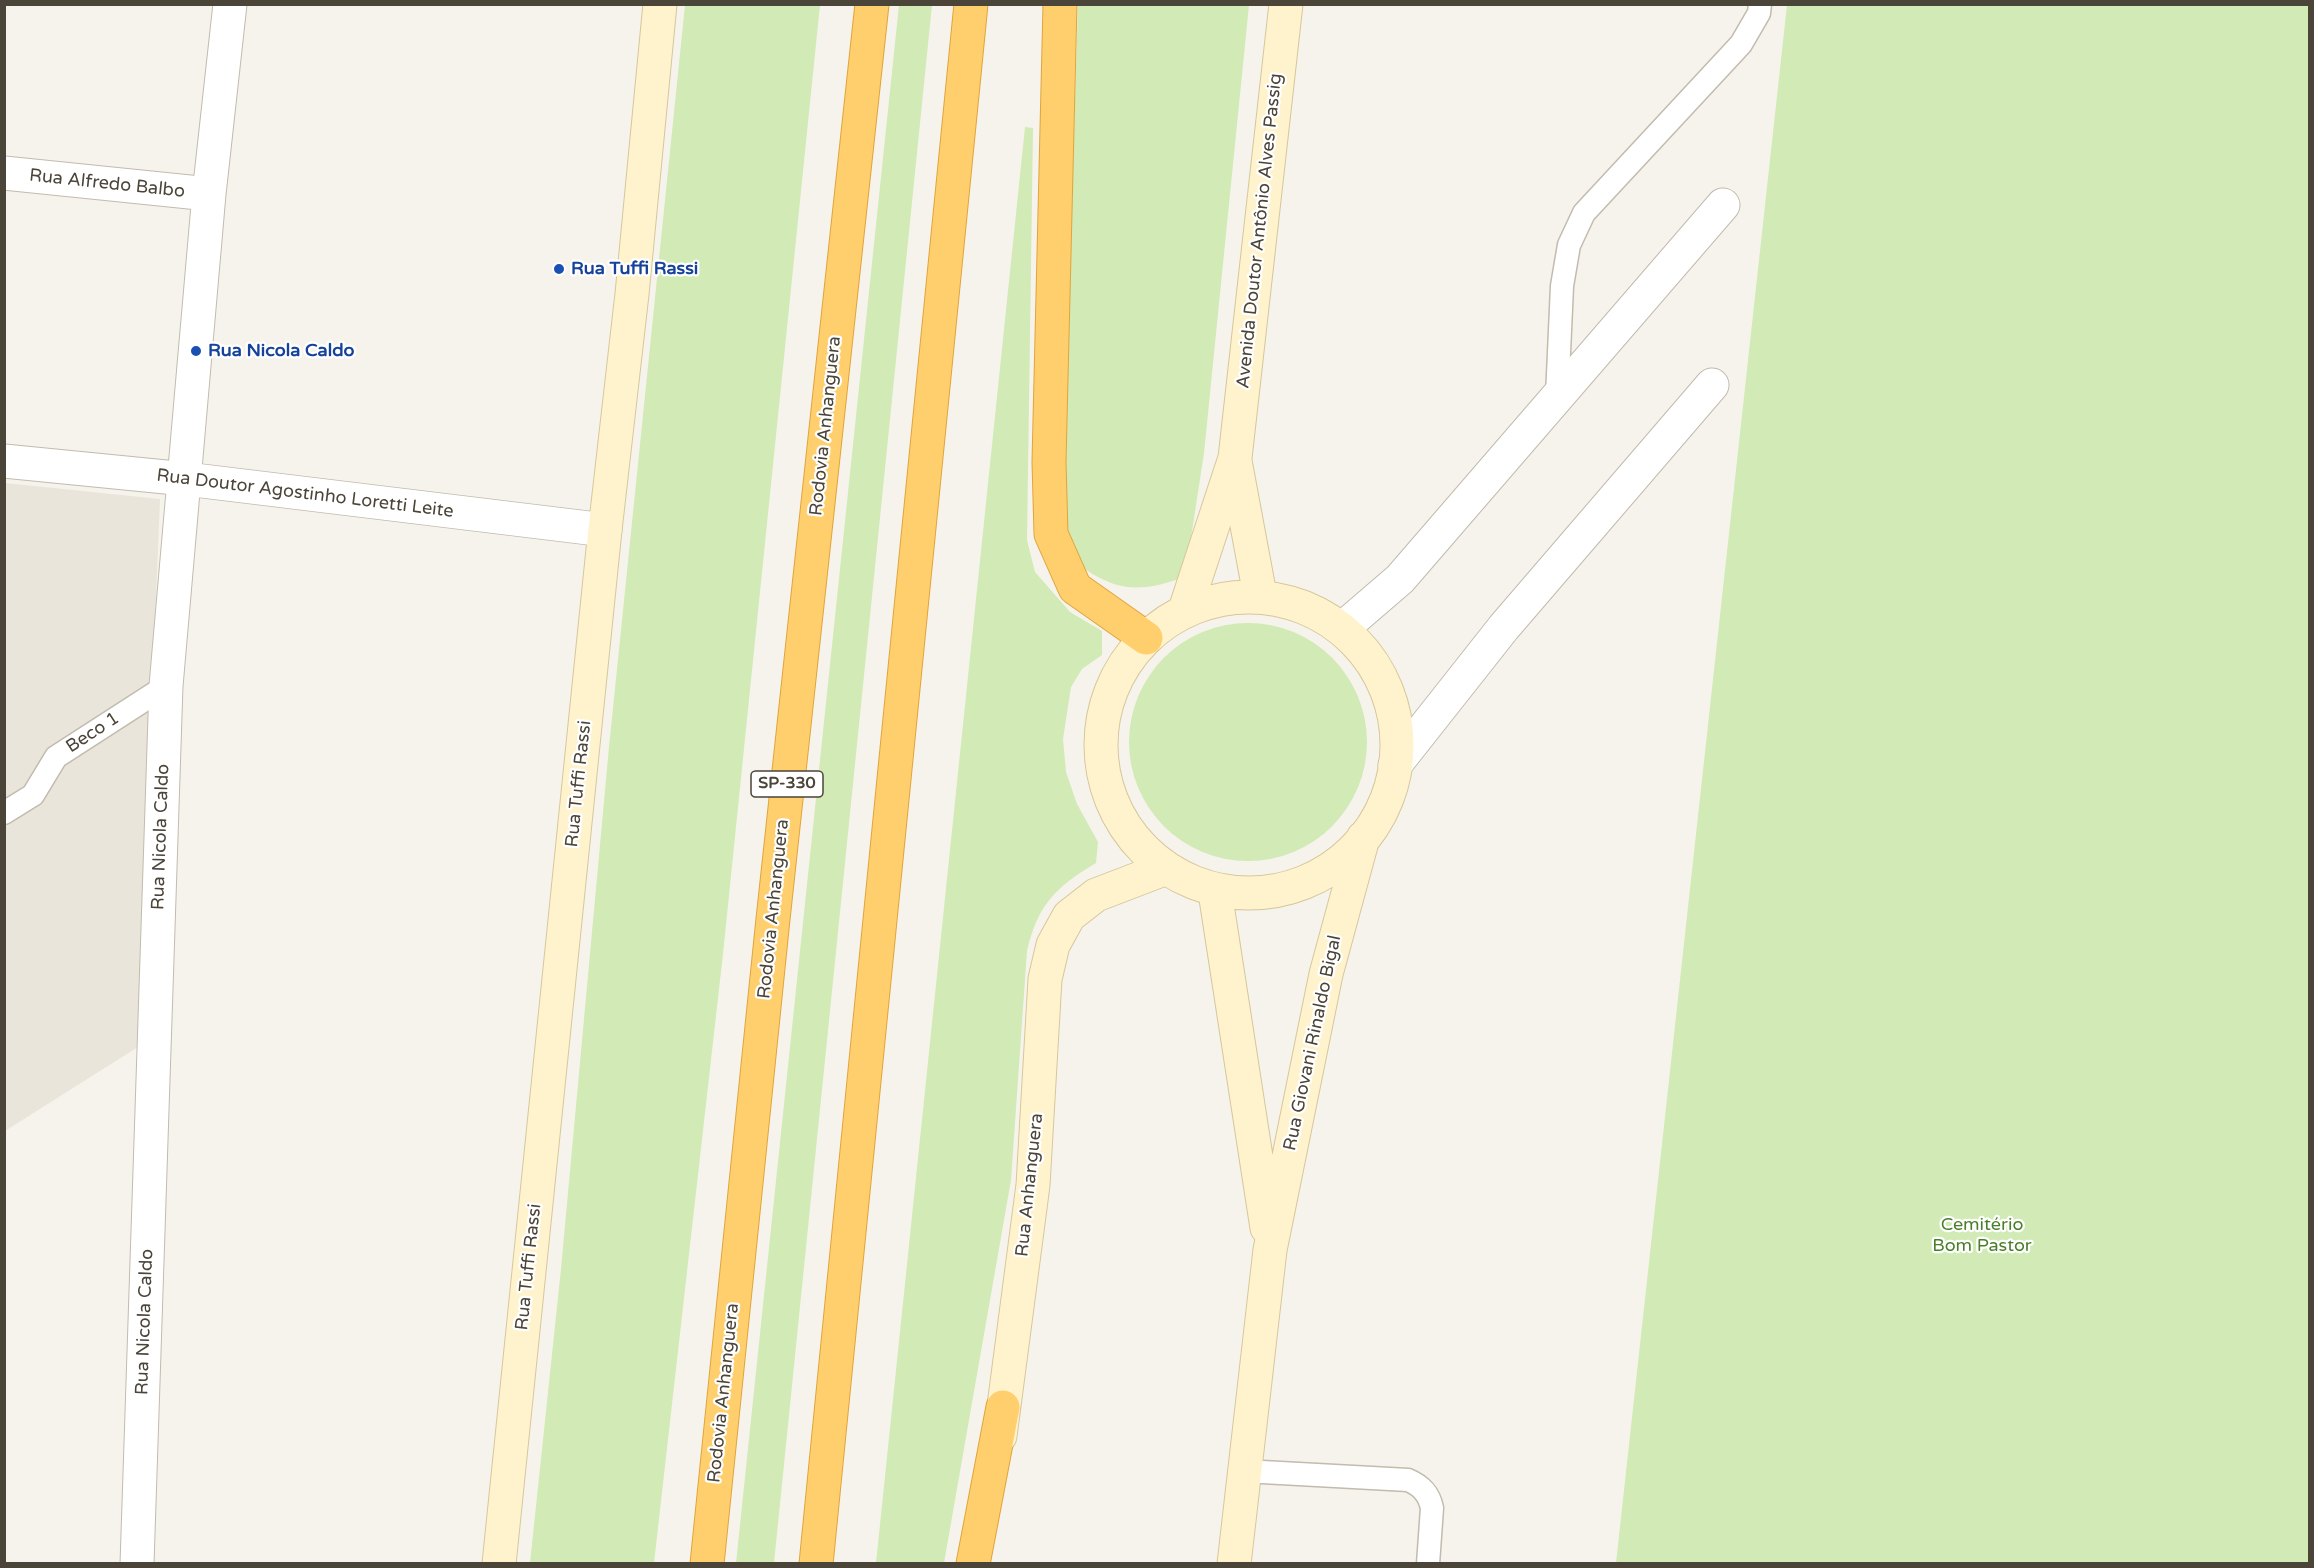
<!DOCTYPE html>
<html>
<head>
<meta charset="utf-8">
<style>
	body { margin:0 }
	#map { position:relative; width:2314px; height:1568px; overflow:hidden; background:#f6f3ec; font-family:"Varela Round",sans-serif }
	canvas { display:block }
	.frame { position:absolute; inset:0; border:6px solid #4b4439; pointer-events:none }
</style>
</head>
<body>
<div id="map">
<canvas width="2314" height="1568"></canvas>
<div class="frame"></div>
</div>
<script>
const ctx = document.querySelector('canvas').getContext('2d');
ctx.lineJoin = 'round';
function fill(path, color) { ctx.fillStyle = color; ctx.fill(path, 'evenodd'); }
function strokePath(path, color, width, dash) { ctx.strokeStyle = color; ctx.lineWidth = width; ctx.lineCap = dash ? 'butt' : 'round'; ctx.setLineDash(dash || []); ctx.stroke(path); }
function drawText(font, color, halo, rows, align = 'center') {
  ctx.font = font + ' "Varela Round",sans-serif'; ctx.lineWidth = 4.5; ctx.setLineDash([]); ctx.textBaseline = 'middle'; ctx.strokeStyle = halo; ctx.fillStyle = color; for (const [text, x, y, turn = 0] of rows) {
    ctx.save(); ctx.translate(x, y); ctx.rotate((+turn || 0) * Math.PI / 180); ctx.textAlign = isNaN(turn) ? turn : align; if (halo) ctx.strokeText(text, 0, 0); ctx.fillText(text, 0, 0); ctx.restore();
  }
}
fill(new Path2D(`
	M5 483 160 499 138 1047 5 1131Z`), '#eae5da');
fill(new Path2D(`
	M685 5H820L723 954 654 1563H530L561 1269 609 747Z
	M899 5H932L774 1563H736Z
	M1078 5H1249L1204 453 1185 577C1156 587 1129 594 1100 578 1091 574 1081 567 1076 558 1069 544 1066 527 1062 513Z
	M1787 5H2309V1563H1616Z
	M1025 127 1033 128 1027 540 1035 572 1070 612 1102 631V655L1082 669 1071 687 1063 739 1066 772 1077 804 1098 842 1096 863C1056 887 1038 904 1027 951L1011 1180 944 1563H876Z
	M1129 742a119 119 0 1 1 238 0a119 119 0 1 1-238 0Z`), '#d2eab5');
const lane = new Path2D(`
	M1557 397 1562 286 1569 245 1584 213 1741 44 1759 13 1760 4
	M4 813 33 795 56 757 166 686
	M1244 1471 1408 1480C1422 1486 1429 1494 1432 1508L1428 1564`);
const street = new Path2D(`
	M4 173 209 194
	M4 461 186 479 605 530
	M1343 628 1400 579 1723 205
	M1395 765 1504 627 1712 385
	M137 1564 166 686 209 194 230 4`);
const secondary = new Path2D(`
	M1235 461 1260 595
	M1101 745a148 148 0 1 1 296 0a148 148 0 1 1-296 0Z
	M1185 610 1235 458 1286 4
	M1215 892 1267 1228
	M1000 1436 1033 1185 1045 979 1053 945 1069 916 1096 895 1164 869
	M499 1564 605 530 632 294 660 4
	M1234 1564 1270 1250 1326 974 1363 838`);
const highway = new Path2D(`
	M1060 4 1049 462 1051 534 1075 588 1146 638
	M707 1564 773 919 872 4
	M816 1564 971 4
	M973 1564 1003 1407`);
strokePath(lane, '#c2bbae', 25);
strokePath(street, '#c2bbae', 35);
strokePath(secondary, '#d6c79b', 35);
strokePath(highway, '#e0a43c', 35);
strokePath(lane, '#fff', 22);
strokePath(street, '#fff', 33);
strokePath(secondary, '#fff3cd', 33);
strokePath(highway, '#ffcf6e', 33);
for (const [x, y, r, color] of [
	[559,269,6,"#1a4fb4"],
	[196,351,6,"#1a4fb4"]
]) { const dot = new Path2D(); dot.arc(x, y, r, 0, 2 * Math.PI); ctx.fillStyle = color; ctx.fill(dot); strokePath(dot, '#fff', 2); }
for (const [x, y, w] of [
	[787,784,72]
]) { const box = new Path2D(); box.roundRect(x - w / 2, y - 13, w, 26, 4.5); ctx.fillStyle = '#fff'; ctx.fill(box); strokePath(box, '#4b4439', 1.5); }
drawText('bold 16px', '#4b4439', null, [
	["SP-330",787,784]
]);
drawText('18px', '#4b4439', '#fff', [
	["Rua Alfredo Balbo",107,184,6],
	["Avenida Doutor Antônio Alves Passig",1260,231,-84],
	["Rodovia Anhanguera",826,426,-84],
	["Rua Doutor Agostinho Loretti Leite",305,494,7],
	["Beco 1",93,733,-33],
	["Rua Tuffi Rassi",579,784,-84],
	["Rua Nicola Caldo",161,837,-88],
	["Rodovia Anhanguera",774,909,-84],
	["Rua Giovani Rinaldo Bigal",1313,1043,-78],
	["Rua Anhanguera",1030,1185,-84],
	["Rua Tuffi Rassi",529,1267,-84],
	["Rua Nicola Caldo",145,1322,-88],
	["Rodovia Anhanguera",724,1393,-84]
]);
drawText('bold 18px', '#164399', '#fff', [
	["Rua Tuffi Rassi",571,269],
	["Rua Nicola Caldo",208,351]
], 'left');
drawText('18px', '#4a7f2a', '#fff', [
	["Cemitério",1982,1225],
	["Bom Pastor",1982,1246]
]);
</script>
</body>
</html>
